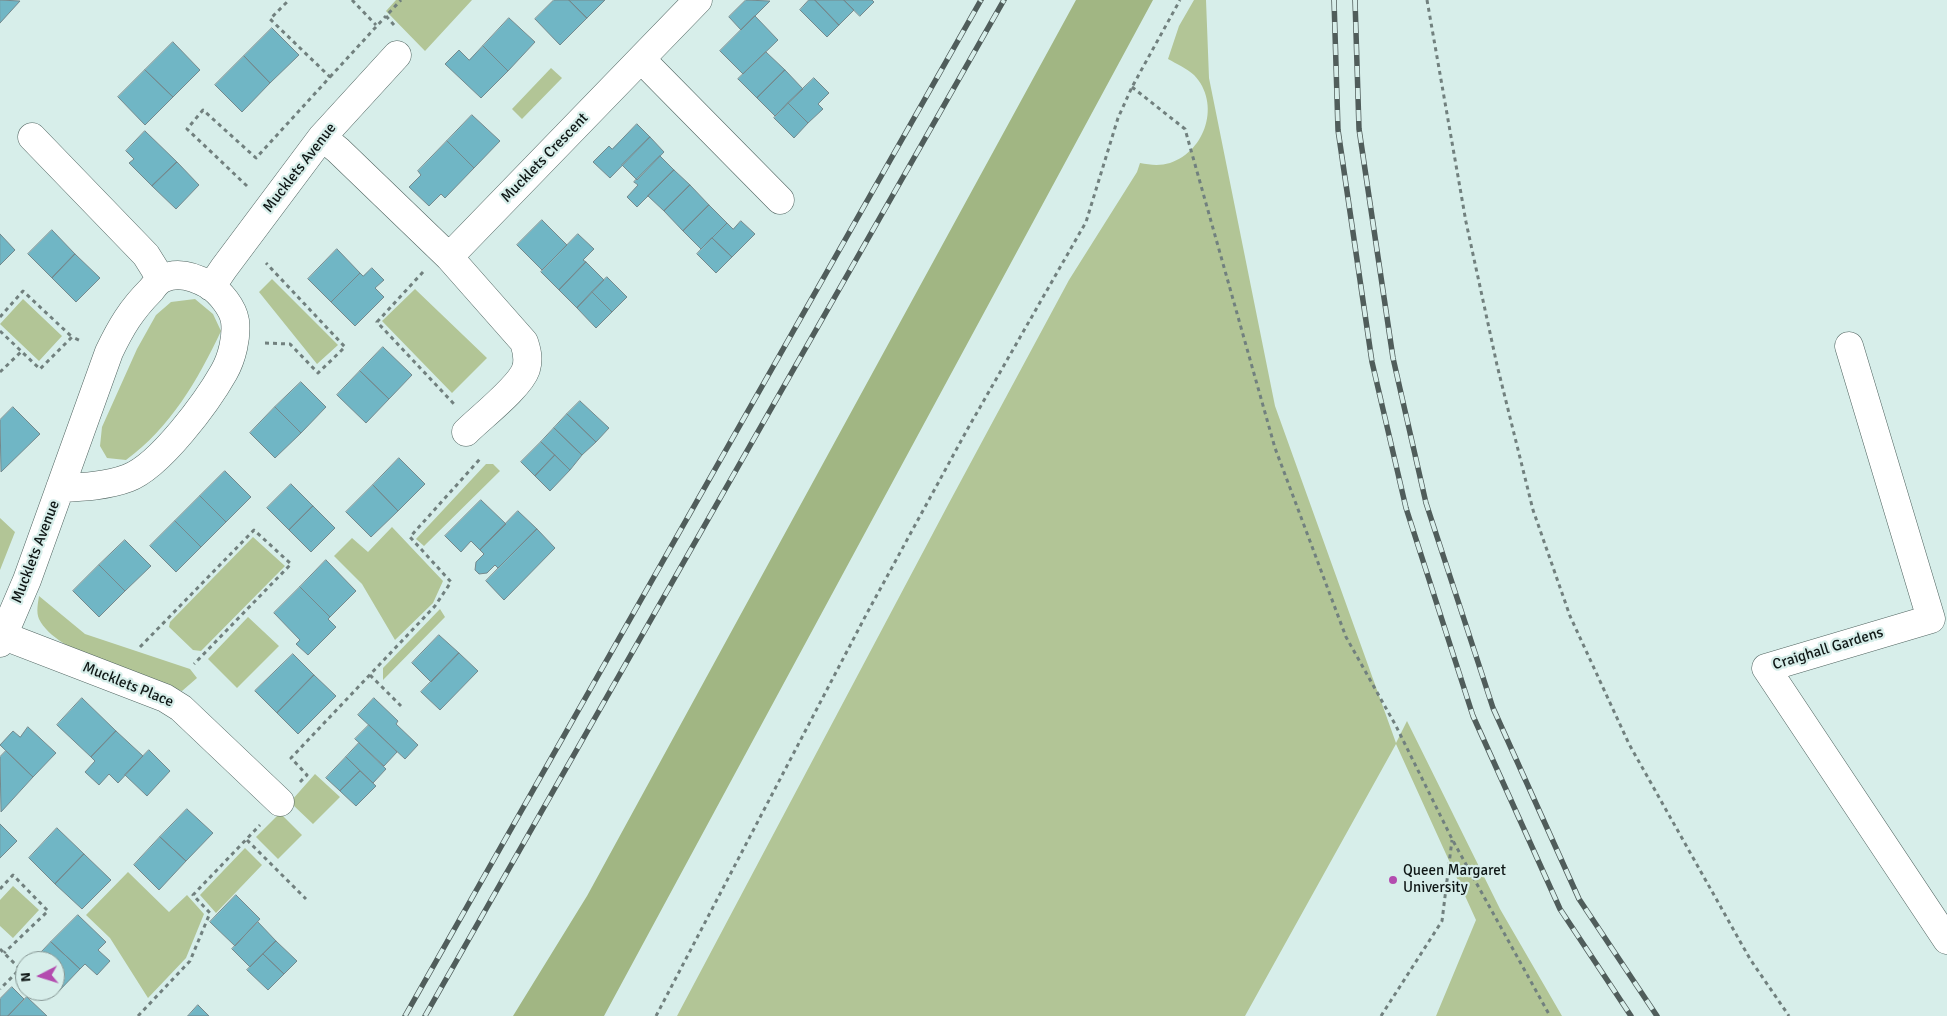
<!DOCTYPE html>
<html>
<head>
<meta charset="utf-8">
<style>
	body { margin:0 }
	#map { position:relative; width:1947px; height:1016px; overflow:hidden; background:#d7eeea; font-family:Signika,sans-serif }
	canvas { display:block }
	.north { position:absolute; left:15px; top:951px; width:50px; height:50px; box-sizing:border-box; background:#d7eeea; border:1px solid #879895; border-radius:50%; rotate:265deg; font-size:14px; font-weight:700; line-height:20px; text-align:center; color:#0f1716 }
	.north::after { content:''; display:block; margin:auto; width:18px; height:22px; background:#b34caf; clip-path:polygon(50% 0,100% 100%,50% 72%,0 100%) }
</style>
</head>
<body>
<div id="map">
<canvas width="1947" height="1016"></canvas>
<div class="north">N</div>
</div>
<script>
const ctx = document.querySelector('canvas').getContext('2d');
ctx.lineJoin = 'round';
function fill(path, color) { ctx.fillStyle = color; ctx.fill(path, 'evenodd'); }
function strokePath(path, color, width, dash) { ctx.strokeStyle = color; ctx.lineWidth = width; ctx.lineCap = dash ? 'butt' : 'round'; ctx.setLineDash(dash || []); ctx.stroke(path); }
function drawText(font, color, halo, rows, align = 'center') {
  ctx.font = font + ' Signika,sans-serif'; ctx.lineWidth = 4.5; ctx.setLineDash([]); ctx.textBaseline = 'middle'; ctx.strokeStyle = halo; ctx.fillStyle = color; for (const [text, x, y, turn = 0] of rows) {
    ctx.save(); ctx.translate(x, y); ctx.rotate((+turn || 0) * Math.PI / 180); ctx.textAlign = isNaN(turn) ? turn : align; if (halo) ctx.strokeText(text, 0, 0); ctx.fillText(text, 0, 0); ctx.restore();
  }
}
fill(new Path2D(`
	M396 0H472L425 51 386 11Z
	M1194 0H1206L1209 78 1275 406 1396 743 1407 721 1500 909 1562 1016H1436L1476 920 1396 744 1245 1016H677L949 503 1069 280 1137 172 1140 163C1150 165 1160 166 1170 163 1206 151 1221 103 1194 75 1186 68 1177 64 1168 59L1179 26Z
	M551 68 562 78 522 119 512 109Z
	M272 279 338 345 317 364 259 292Z
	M415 289 487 358 452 393 382 321Z
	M23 299 62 336 39 361 0 324Z
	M195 299 213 314 221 331C198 380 170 428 126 460L107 458 100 446 102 427 137 349 156 315 171 302Z
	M486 464H493L500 471 424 546 416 539Z
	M0 518 15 532 0 570Z
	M392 527 443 581 433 603 395 640 362 584 334 556 352 538 368 552Z
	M253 537 285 566 201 651 193 650 169 627 170 622Z
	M39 596 85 634 190 669 197 678 182 691C146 679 56 654 39 619 36 612 38 603 39 596Z
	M440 609 445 617 383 680V668Z
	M248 617 279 646 237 688 208 659Z
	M315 774 340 797 313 824 293 805 292 800Z
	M280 813 302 835 278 859 256 837Z
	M245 848 262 865 216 913 200 895Z
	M128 872 169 912 187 895 204 914 186 958 148 998 110 938 86 915Z
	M13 886 39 910 13 938 0 926V900Z`), '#b2c596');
fill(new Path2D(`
	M1076 0H1153L604 1016H513L587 896Z`), '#a1b683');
const building = new Path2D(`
	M0 0 20 1 0 23Z
	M554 0H569L587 18 560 45 535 19Z
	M569 0H605L587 18Z
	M746 0 770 1 741 30 729 17Z
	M809 0H815L839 25 827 37 800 10Z
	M815 0H844L854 10 839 25Z
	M844 0H872L874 2 860 16Z
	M755 16 778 40 743 74 720 51Z
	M509 18 535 42 508 71 483 46Z
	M272 28 299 55 270 83 244 56Z
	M173 42 200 70 173 97 145 70Z
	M483 46 508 71 481 98 445 64 459 50 469 60Z
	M766 52 785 70 757 98 738 79Z
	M244 56 270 83 242 112 215 85Z
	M145 70 173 97 145 125 118 97Z
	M785 70 803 89 775 116 757 98Z
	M814 78 829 93 818 104 823 109 808 123 788 103Z
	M788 103 808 123 794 138 774 118Z
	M472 115 500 141 474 168 447 141Z
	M637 124 650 137 610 178 593 162 609 146 612 149Z
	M145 131 177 162 152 186 129 163 134 159 126 151Z
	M650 137 664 152 637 180 622 165Z
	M447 141 474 168 445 198 441 194 429 206 409 187 421 175 418 171Z
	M660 156 674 170 637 207 627 197 638 185 634 182Z
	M177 162 199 185 176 209 152 186Z
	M674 170 690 185 664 211 648 196Z
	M690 185 709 205 683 231 664 211Z
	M709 205 727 223 701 249 683 231Z
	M542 220 567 245 542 270 517 245Z
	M741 221 755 234 732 257 712 238 727 223 733 229Z
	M52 230 75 254 52 278 28 254Z
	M0 234 15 250 0 265Z
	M578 234 594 249 583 260 586 262 559 290 541 272Z
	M712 238 732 257 716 273 697 254Z
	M337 249 360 273 331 302 308 279Z
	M75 254 100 278 76 302 52 278Z
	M586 262 604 280 577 308 559 290Z
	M372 268 384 280 375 288 384 297 355 326 331 302 360 273 363 276Z
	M607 277 627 297 612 312 592 292Z
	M592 292 612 312 596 328 577 308Z
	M383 347 412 375 389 399 360 371Z
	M360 371 389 399 366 423 337 395Z
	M301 382 326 407 301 433 275 407Z
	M580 401 609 428 596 442 567 414Z
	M13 407 40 434 1 472 0 420Z
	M275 407 301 433 275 458 250 433Z
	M567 414 596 442 582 455 554 428Z
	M554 428 582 455 570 470 541 442Z
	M541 442 555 455 535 476 521 462Z
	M555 455 570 470 550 491 535 476Z
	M399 458 425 484 398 511 373 485Z
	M225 471 251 497 226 522 200 496Z
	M291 484 313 506 289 530 267 508Z
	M373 485 398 511 371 537 346 512Z
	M200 496 226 522 201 547 175 521Z
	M481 500 506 524 480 550 471 541 461 552 445 536Z
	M313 506 335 528 311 552 289 530Z
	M518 511 537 529 498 568 495 565 487 573 479 574 475 570 476 562 484 554 480 550Z
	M175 521 201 547 176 572 150 546Z
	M537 529 555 548 504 600 486 581Z
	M125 540 151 566 125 591 99 565Z
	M326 560 356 591 330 617 300 587Z
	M99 565 125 591 99 617 73 591Z
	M300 587 330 617 328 619 336 627 308 655 296 644 300 640 274 613Z
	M439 635 459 653 431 682 412 663Z
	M459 653 478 671 440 710 421 692Z
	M293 654 314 675 277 713 255 691Z
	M314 675 336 696 298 734 277 713Z
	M82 698 116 731 91 757 57 725Z
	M374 698 398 721 396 724 418 745 405 759 358 715Z
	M369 725 397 752 384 766 355 739Z
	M28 727 56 753 33 777 0 745 13 731 20 737Z
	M116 731 143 756 118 783 109 774 99 785 85 772 95 761 91 757Z
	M359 743 386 769 373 783 346 757Z
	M149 750 170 771 147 796 125 775Z
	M6 751 33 777 1 812 0 757Z
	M346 757 360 771 340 791 326 778Z
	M360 771 376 786 356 806 340 791Z
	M187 809 213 833 186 861 160 837Z
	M0 824 17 841 0 858Z
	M57 828 84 854 55 884 29 858Z
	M160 837 186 861 159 890 134 865Z
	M84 854 111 880 82 909 55 884Z
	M236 895 260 919 235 946 210 922Z
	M78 915 106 942 98 950 110 961 97 975 85 964 80 969 51 942Z
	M258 922 276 941 250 967 232 949Z
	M276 941 297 961 284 974 263 954Z
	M51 942 80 969 58 992 55 989V961H33Z
	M263 954 284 974 268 990 247 970Z
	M12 987 24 999 8 1016H0V999Z
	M27 997 47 1016H8Z
	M198 1005 209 1016H188Z`);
fill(building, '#70b6c5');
strokePath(building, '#74898d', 1);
const minor = new Path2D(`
	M641 59 780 200
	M32 137 146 255 161 279
	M322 137 338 150 449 257 524 342C527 351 529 359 526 369 520 387 481 417 466 432
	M449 257 698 0
	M211 287 224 268 322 137 397 55
	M1849 346 1931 619 1766 668 1947 940
	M4 636 165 698 181 708 280 802
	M0 643 27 580 109 352C121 327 131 310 151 290 154 286 158 281 162 279 177 271 195 277 209 285 220 292 233 308 235 321 237 337 232 358 224 372 207 402 160 466 128 478 107 486 82 487 60 488`);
strokePath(minor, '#506460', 29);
strokePath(new Path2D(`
	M352 0 376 25
	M1427 0 1466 222 1497 365 1533 510 1570 616 1629 744 1750 959 1789 1016
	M394 25 386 16 401 0
	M330 77 386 16
	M1132 87 1185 129 1275 448 1346 637 1396 726 1452 839 1550 1016
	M247 186 187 129 203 110 256 158 330 77 270 19 289 0
	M423 272 377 322 454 404
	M0 317 23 291 72 337
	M0 331 40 369 72 337 81 341
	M265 343 290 344 318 373 345 347 266 263
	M0 372 22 351
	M140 647 254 530 291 564 194 664
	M370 675 401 706
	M300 782 307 775 291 758 435 606 451 582 410 537 480 459
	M247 840 306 899
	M0 889 13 875 48 911 4 953
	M0 949 20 969 0 989
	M138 1016 190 961 210 913 193 895 260 825
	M656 1016 866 615 967 430 1086 222 1118 118 1132 87 1180 0
	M1381 1016 1442 921 1452 840`), '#71807e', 3, [4, 4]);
strokePath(minor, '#fff', 28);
const rail = new Path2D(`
	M1334 0 1338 130 1372 362 1406 508 1473 716 1560 909 1631 1016
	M1355 0 1359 129 1393 358 1426 503 1493 708 1579 899 1657 1016
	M405 1016 981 0
	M425 1016 1004 0`);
strokePath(rail, '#505d5b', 5.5);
strokePath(rail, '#d7eeea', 4, [11]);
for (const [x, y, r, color] of [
	[1393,880,5,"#b34caf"]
]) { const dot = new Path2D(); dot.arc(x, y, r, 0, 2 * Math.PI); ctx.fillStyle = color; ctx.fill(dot); strokePath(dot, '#d7eeea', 2); }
drawText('15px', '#0f1716', '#d7eeea', [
	["Mucklets Crescent",545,158,-46],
	["Mucklets Avenue",300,168,-52],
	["Mucklets Avenue",36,552,-69],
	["Craighall Gardens",1828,649,-17],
	["Mucklets Place",128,685,22]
]);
drawText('15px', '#0f1716', '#d7eeea', [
	["Queen Margaret",1403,871],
	["University",1403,888]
], 'left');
</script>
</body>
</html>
